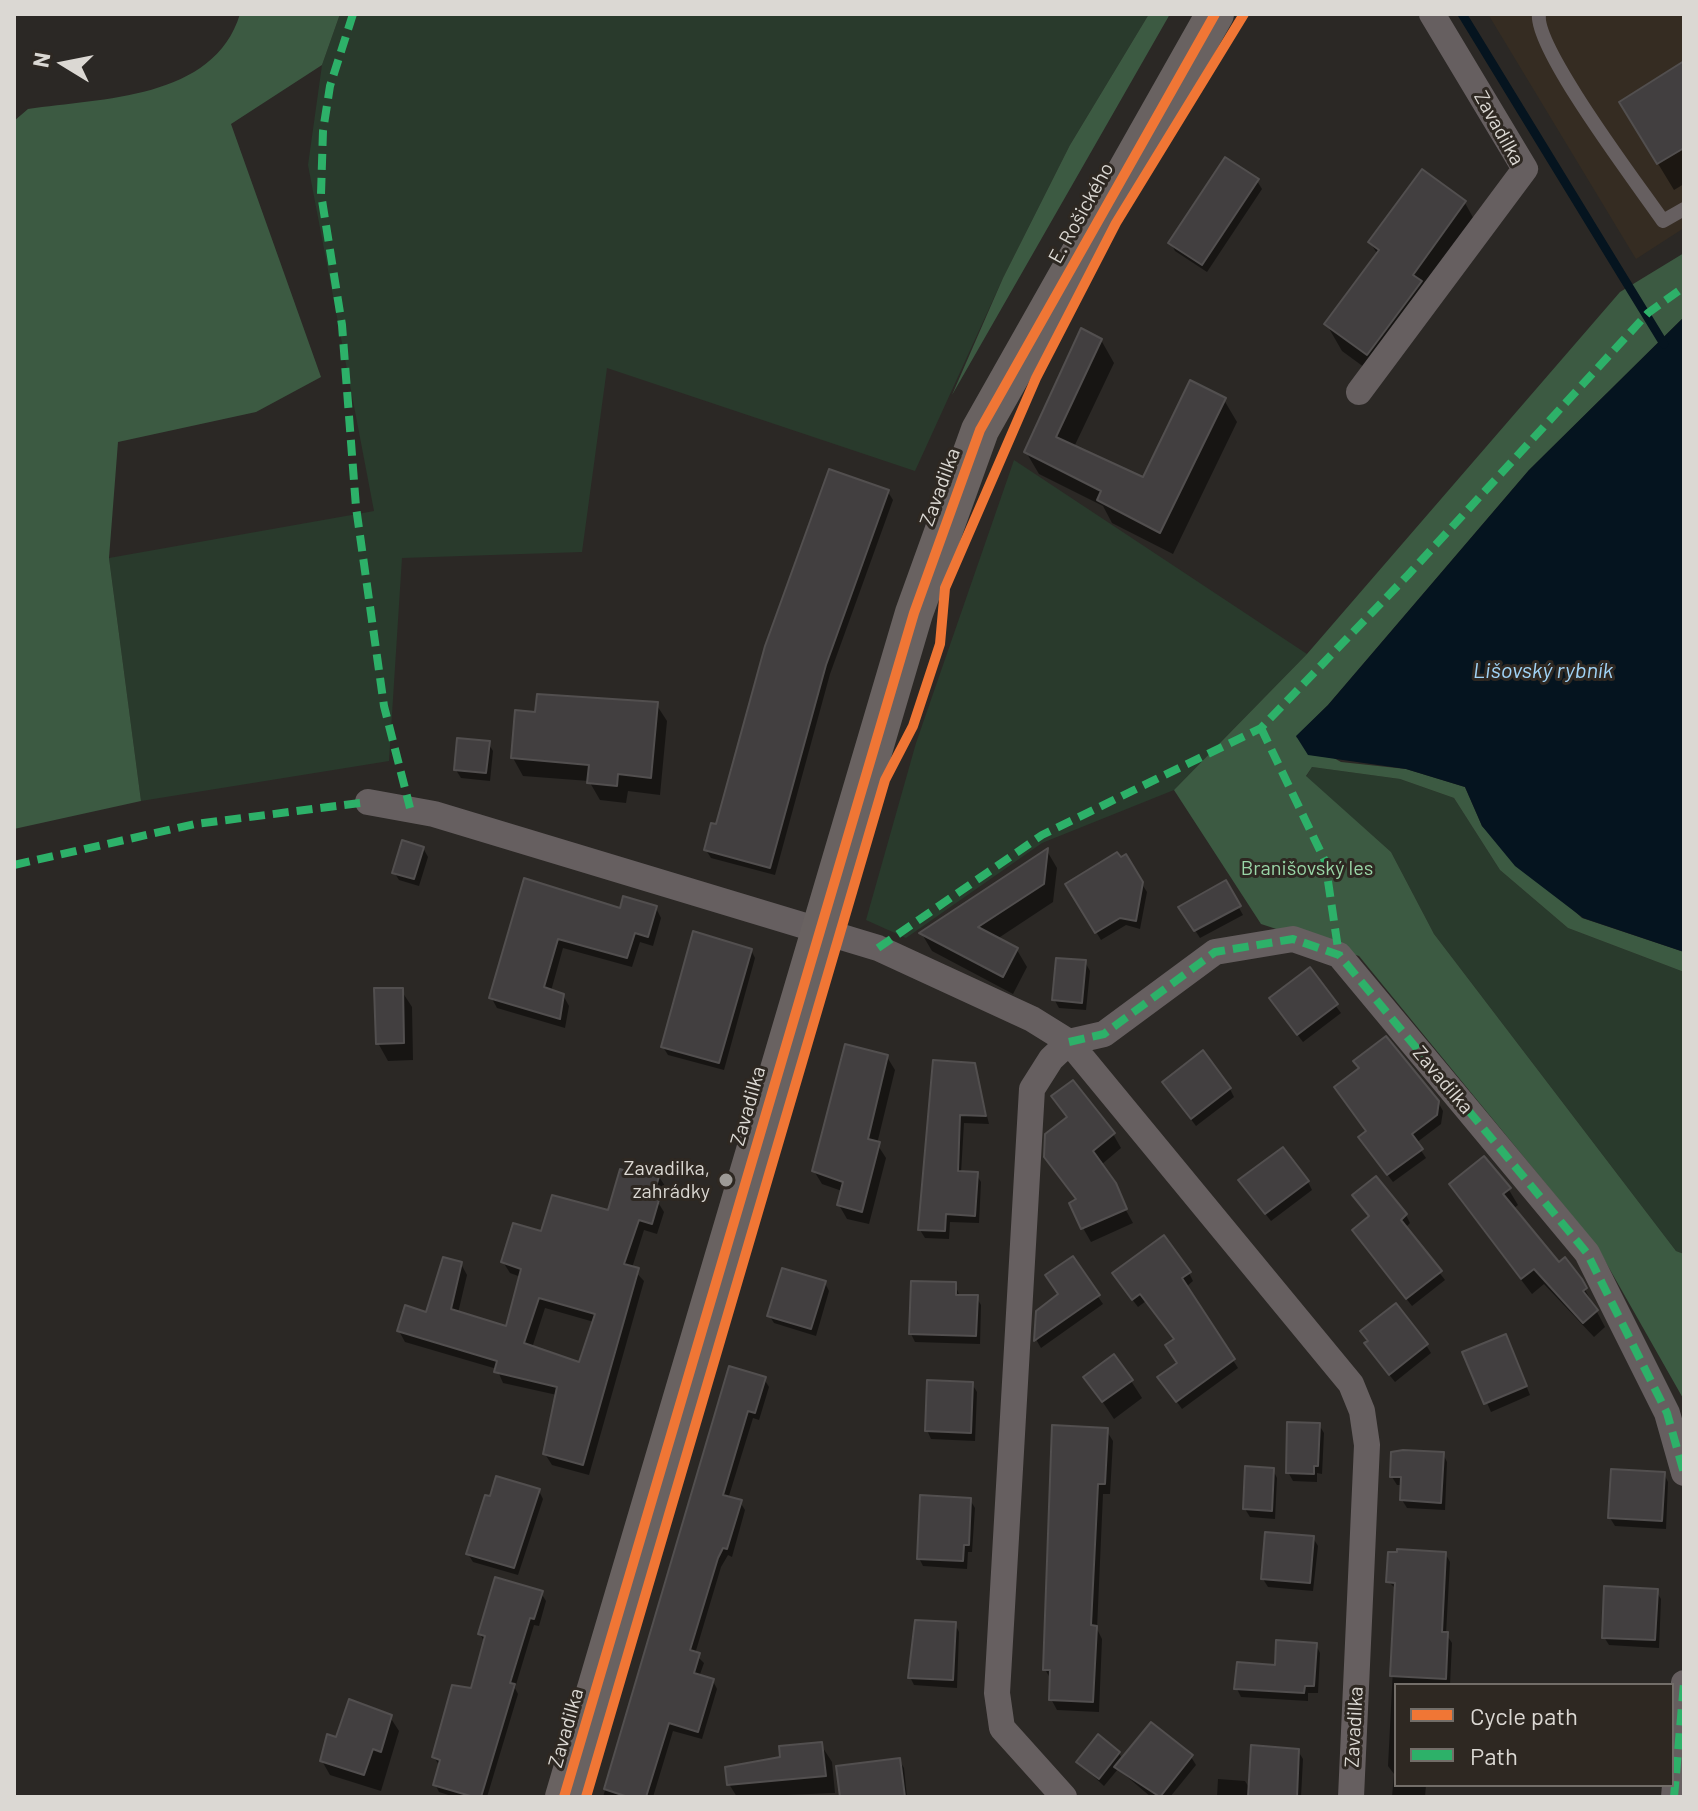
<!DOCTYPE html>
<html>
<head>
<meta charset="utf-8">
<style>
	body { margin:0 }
	#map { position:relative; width:1698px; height:1811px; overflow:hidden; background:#2b2825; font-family:Barlow,sans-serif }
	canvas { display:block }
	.frame { position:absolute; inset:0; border:16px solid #dbd8d3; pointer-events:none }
	.legend { position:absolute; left:1394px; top:1683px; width:280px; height:104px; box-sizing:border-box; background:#2e2822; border:2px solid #736e69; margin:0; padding:10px 14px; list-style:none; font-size:24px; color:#dbd8d3 }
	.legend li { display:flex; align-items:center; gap:16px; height:40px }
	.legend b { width:40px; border:2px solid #736e69 }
	.north { position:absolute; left:24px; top:24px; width:80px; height:80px; -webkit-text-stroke:6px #2e2822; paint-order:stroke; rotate:280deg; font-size:22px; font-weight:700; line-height:32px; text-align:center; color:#dbd8d3 }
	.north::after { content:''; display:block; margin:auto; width:28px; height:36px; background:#dbd8d3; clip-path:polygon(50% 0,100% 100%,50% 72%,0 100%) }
</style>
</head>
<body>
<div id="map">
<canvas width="1698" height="1811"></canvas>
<div class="frame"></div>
<ul class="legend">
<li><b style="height:10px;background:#f07635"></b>Cycle path</li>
<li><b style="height:10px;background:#2db169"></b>Path</li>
</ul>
<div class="north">N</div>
</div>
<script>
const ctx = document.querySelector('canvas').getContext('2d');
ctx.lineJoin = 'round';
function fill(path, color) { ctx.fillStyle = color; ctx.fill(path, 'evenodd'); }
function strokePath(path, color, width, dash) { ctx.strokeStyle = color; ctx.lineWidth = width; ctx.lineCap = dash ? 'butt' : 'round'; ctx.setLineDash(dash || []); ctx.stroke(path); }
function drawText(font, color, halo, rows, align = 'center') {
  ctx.font = font + ' Barlow,sans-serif'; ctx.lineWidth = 6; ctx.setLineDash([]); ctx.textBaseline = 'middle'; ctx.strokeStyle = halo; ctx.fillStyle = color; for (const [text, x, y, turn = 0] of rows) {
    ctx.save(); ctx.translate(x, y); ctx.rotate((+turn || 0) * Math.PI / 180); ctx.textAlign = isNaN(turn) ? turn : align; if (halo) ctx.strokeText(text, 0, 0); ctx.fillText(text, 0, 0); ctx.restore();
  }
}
fill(new Path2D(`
	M1488 14H1684V228L1636 259Z`), '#352c22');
fill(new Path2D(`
	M340 14H1149L1070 145 1003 278 915 471 607 368 582 552 402 558 389 761 141 801 109 558 374 511 308 165 322 65Z
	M1014 460 1307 654 1174 790 1042 843 906 938 866 920 916 743Z
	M1312 767 1400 779 1454 798 1500 870 1568 928 1684 972V1254L1676 1251 1434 934 1391 852 1306 777Z`), '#293a2c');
fill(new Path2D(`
	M240 14H340L322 65 231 124 321 377 256 412 118 442 109 558 141 801 14 829V121L28 109C101 98 214 100 240 14Z
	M1149 14H1170L952 395 1003 278 1070 145Z
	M1684 253V317L1529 470 1328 705 1296 737 1341 762 1406 769 1465 787 1482 826 1582 918 1684 952V972L1568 928 1500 870 1454 798 1400 779 1312 767 1306 776 1391 852 1434 934 1676 1251 1684 1254V1400L1596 1245 1359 956 1261 924 1174 790 1307 654 1620 292Z`), '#3c5a42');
fill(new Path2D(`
	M1684 317V952L1583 918 1515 866 1482 826 1465 787 1406 769 1308 755 1296 736 1328 705 1529 470Z`), '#05141f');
fill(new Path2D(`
	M1684 63V184L1674 190 1637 129Z
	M1423 172 1465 203 1480 230 1383 381 1342 351 1327 325 1378 255 1370 242Z
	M1257 181 1262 189 1207 272 1175 251 1171 243Z
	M1101 340 1114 363 1074 447 1144 480 1224 400 1237 422 1173 554 1112 523 1103 506 1039 474 1026 452Z
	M888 492 893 500 830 674 775 875 711 858 706 850 717 826Z
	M656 704 667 721 660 795 628 791 626 803 600 800 589 781 523 776 513 758 537 714Z
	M488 743 493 751 490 781 461 778 456 770Z
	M423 848 428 857 419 886 399 880 394 872Z
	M1047 851 1057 868 1053 902 997 939 1017 950 1027 967 1013 994 932 951 922 934Z
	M1125 857 1147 892 1140 929 1126 925 1101 940 1067 884Z
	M525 881 621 911 656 908 661 918 653 946 640 942 632 967 563 948 551 991 563 995 569 1006 565 1028 497 1008 491 997Z
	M1225 883 1243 915 1200 938 1181 908Z
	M751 950 755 958 724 1070 668 1055 663 1047Z
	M1085 962 1090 971 1086 1010 1059 1008 1054 999Z
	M1309 970 1341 1013 1303 1042 1276 1007Z
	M401 990 412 1007 413 1060 388 1061 378 1043Z
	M887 1057 895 1070 877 1144 886 1158 869 1224 847 1219 839 1205 842 1191 822 1184 814 1171Z
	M974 1064 989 1124 964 1123 961 1173 976 1174 981 1182 979 1223 950 1222 949 1239 925 1238 920 1230Z
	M1230 1089 1234 1097 1196 1126 1169 1090Z
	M1053 1096 1113 1134 1121 1148 1101 1165 1133 1223 1091 1242 1083 1228 1077 1201 1046 1157 1068 1119Z
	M1438 1102 1443 1111 1441 1124 1416 1143 1426 1158 1393 1182 1365 1145Z
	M1483 1158 1509 1190 1518 1205 1513 1209 1559 1265 1580 1280 1605 1327 1594 1337 1544 1284 1532 1294 1460 1200 1451 1184Z
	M658 1175 665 1186 659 1204 664 1212 657 1234 644 1230 632 1268 644 1281 589 1475 552 1465 545 1454 557 1395 503 1383 497 1369 405 1342 399 1331 428 1315 461 1264 467 1275 458 1313 508 1328 521 1277 510 1273 503 1262 543 1234 609 1213ZM545 1308 594 1322 580 1365 532 1348Z
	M1376 1179 1406 1215 1410 1223 1405 1228 1445 1280 1412 1306 1360 1239 1371 1218Z
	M1308 1182 1312 1190 1271 1221 1246 1189Z
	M1072 1258 1103 1304 1041 1348 1037 1341 1038 1312 1060 1294Z
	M1189 1273 1193 1281 1186 1287 1238 1368 1182 1409 1165 1385 1179 1364 1176 1340 1146 1301 1138 1307 1119 1282Z
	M825 1283 829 1291 816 1336 774 1323 769 1315Z
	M955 1284 960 1297H976L981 1305 980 1344 915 1342 911 1334Z
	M1509 1344 1530 1395 1491 1412 1465 1353Z
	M1426 1345 1431 1353 1395 1382 1371 1352Z
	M730 1369 764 1379 769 1387 759 1420 753 1418 728 1499 740 1502 745 1510 732 1557 728 1555 721 1567 695 1654 704 1663 699 1677 713 1681 717 1689 702 1739 673 1731 653 1797H603Z
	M1086 1377 1131 1381 1142 1398 1114 1419Z
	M972 1384 977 1392 975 1441 931 1439 927 1430Z
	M1319 1425 1324 1433 1322 1474 1317 1473V1482L1293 1481 1288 1472Z
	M1106 1430 1113 1441 1110 1494H1103L1097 1629 1102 1639 1099 1712 1057 1710 1051 1699V1680L1045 1669Z
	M1443 1454 1447 1462 1445 1510 1407 1508 1402 1500 1403 1485H1397L1392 1477Z
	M1273 1470 1277 1478 1275 1519 1250 1517 1245 1509Z
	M1664 1474 1668 1482 1666 1529 1615 1526 1610 1518Z
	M539 1491 543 1499 518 1575 473 1562 468 1554Z
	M970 1500 975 1508 972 1552H968L967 1569 923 1566 919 1558Z
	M1313 1538 1318 1546 1313 1591 1268 1587 1263 1579Z
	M1445 1553 1450 1562 1446 1634 1452 1643 1450 1685H1396V1785H1426L1425 1797H1392L1394 1774 1388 1766 1397 1590 1388 1581Z
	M1656 1591 1661 1599 1659 1648 1609 1645 1604 1637Z
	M541 1593 546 1601 539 1626 534 1625 515 1688 518 1694 487 1797H455L439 1792 435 1784 439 1765 434 1757 472 1690 485 1643 480 1634Z
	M955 1624 959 1632 957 1688 914 1685 910 1677Z
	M1316 1645 1320 1653 1318 1693H1308V1701L1241 1697 1237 1689Z
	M390 1717 399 1731 381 1791 330 1775 322 1761 337 1740Z
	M821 1745 832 1762 835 1793 737 1797 729 1784Z
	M1298 1751 1303 1759 1301 1797H1217L1218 1779 1245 1781 1250 1789Z
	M1119 1753 1123 1760 1191 1757 1196 1765 1170 1797H1151L1118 1769 1104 1786 1078 1762Z
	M899 1760 904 1768 907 1797H842Z`), '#0007');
strokePath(new Path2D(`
	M1462 14 1664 344`), '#05141f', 9);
const building = new Path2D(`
	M1684 61V148L1657 164 1619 102Z
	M1225 157 1259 179 1202 265 1168 243Z
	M1422 169 1466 201 1413 275 1422 281 1367 355 1324 324 1379 250 1368 242Z
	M1081 328 1102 339 1056 437 1143 477 1190 380 1226 398 1160 533 1097 500 1101 491 1024 452Z
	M829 469 889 490 826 665 770 868 704 850 711 823 716 824 765 646Z
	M537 694 658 702 651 778 618 774 617 786 587 783 589 765 511 758 515 710 535 712Z
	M457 738 490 741 486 773 454 770Z
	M402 840 424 847 414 879 392 873Z
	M1048 848 1044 884 978 927 1018 948 1003 977 919 933Z
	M1117 852 1121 857 1126 854 1143 882 1136 921 1120 918 1095 933 1065 884Z
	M524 878 620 908 623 896 657 906 648 937 635 933 627 958 558 939 544 987 564 994 560 1019 489 998Z
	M1226 880 1241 906 1194 931 1178 907Z
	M693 931 752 949 719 1063 661 1047Z
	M1056 958 1086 960 1082 1003 1052 1000Z
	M1310 967 1338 1004 1297 1035 1269 998Z
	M374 988H403L404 1043 376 1044Z
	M1386 1036 1439 1101 1437 1115 1412 1134 1423 1149 1387 1175 1358 1137 1366 1131 1334 1087 1359 1068 1353 1061Z
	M845 1044 888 1055 868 1139 880 1142 862 1212 837 1205 843 1182 812 1171Z
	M1203 1050 1231 1088 1191 1119 1162 1082Z
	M933 1060 975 1063 986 1116 960 1115 958 1171 978 1172 975 1216 946 1214 945 1231 918 1230Z
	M1073 1080 1115 1133 1093 1151 1116 1183 1127 1209 1081 1229 1069 1203 1076 1199 1044 1157 1045 1134 1067 1117 1051 1096Z
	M1283 1147 1309 1181 1265 1214 1238 1180Z
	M1484 1156 1511 1188 1503 1194 1559 1262 1565 1257 1582 1279 1587 1288 1583 1291 1598 1310 1583 1323 1534 1269 1521 1279 1449 1184Z
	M628 1164 660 1173 653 1197 659 1200 652 1224 639 1220 624 1264 639 1268 583 1465 543 1454 557 1387 494 1372 497 1361 397 1331 405 1305 426 1312 443 1257 462 1262 451 1309 506 1326 521 1269 501 1262 513 1223 541 1231 552 1195 608 1210 620 1169 626 1171ZM539 1298 595 1314 579 1362 524 1343Z
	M1376 1176 1407 1214 1401 1220 1442 1271 1406 1299 1352 1230 1369 1216 1352 1195Z
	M1164 1235 1191 1272 1182 1278 1235 1359 1176 1402 1157 1377 1177 1363 1165 1345 1174 1339 1140 1294 1132 1300 1112 1273Z
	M1073 1256 1100 1295 1034 1341 1036 1311 1058 1294 1045 1275Z
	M782 1268 826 1281 811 1329 767 1316Z
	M911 1281 956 1282V1295H978L976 1336 909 1334Z
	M1396 1303 1428 1344 1389 1375 1364 1343 1368 1341 1360 1331Z
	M1506 1334 1527 1386 1484 1404 1462 1352Z
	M1114 1354 1133 1380 1102 1402 1083 1377Z
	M729 1366 766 1377 755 1413 748 1411 723 1495 742 1500 727 1549 723 1548 718 1558 690 1650 700 1653 694 1673 714 1679 698 1732 669 1723 646 1797H628L604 1789Z
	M927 1380 973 1382 971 1433 925 1431Z
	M1287 1422 1320 1423 1318 1466H1314V1474L1286 1473Z
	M1052 1425 1108 1428 1105 1484H1098L1091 1625 1097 1626 1093 1702 1049 1700 1050 1670H1043Z
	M1403 1450 1444 1452 1441 1503 1400 1500 1401 1477H1390L1391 1452Z
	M1245 1466 1274 1468 1272 1511 1243 1509Z
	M1611 1469 1665 1472 1662 1521 1608 1518Z
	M496 1476 540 1489 514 1568 466 1554 485 1495 490 1496Z
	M920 1495 971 1498 969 1545H964L963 1561 917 1559Z
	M1265 1532 1314 1536 1310 1583 1261 1579Z
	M1397 1549 1446 1552 1442 1632H1448L1446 1679 1390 1676 1395 1583 1386 1582 1388 1552H1397Z
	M495 1577 543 1591 534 1619 530 1618 510 1683 515 1684 481 1797H474L433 1785 440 1760 432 1757 452 1685 471 1688 485 1636 478 1634Z
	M1604 1586 1658 1589 1655 1640 1602 1638Z
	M915 1620 956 1622 953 1680 908 1678Z
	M1276 1640 1317 1643 1314 1686H1305L1304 1693 1234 1689 1237 1662 1275 1665Z
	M349 1699 392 1715 381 1752 373 1749 364 1775 320 1761 327 1734 336 1737Z
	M1151 1722 1193 1755 1160 1797 1114 1767Z
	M1098 1734 1120 1752 1099 1779 1076 1762Z
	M822 1742 826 1776 727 1785 725 1767 780 1757 779 1746Z
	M1251 1745 1299 1749 1297 1797H1248Z
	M900 1758 905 1797H840L836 1766Z`);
fill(building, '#423f40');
strokePath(building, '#524f4f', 2);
strokePath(new Path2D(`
	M1539 14C1534 48 1639 186 1663 221L1684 209`), '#665f60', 14);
strokePath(new Path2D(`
	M1359 392 1525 169 1432 14
	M368 802 434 814 878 948 1032 1019 1069 1042 1351 1384 1362 1411 1367 1445 1351 1797
	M1064 1797 1002 1728 997 1693 1032 1089 1051 1059 1069 1042 1104 1034 1215 952 1293 939 1339 955 1587 1253 1667 1413 1684 1473
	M1674 1797 1684 1683`), '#665f60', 26);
strokePath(new Path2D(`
	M564 1797 914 613 980 430 1215 14`), '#696261', 38);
strokePath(new Path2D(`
	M353 14 330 86 323 131 321 194 342 325 356 507 384 706 410 808
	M1261 728 1325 861 1339 955
	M14 865 195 824 368 802
	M878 948 1042 835 1261 728 1408 575 1648 313 1684 287
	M1069 1042 1104 1034 1215 952 1293 939 1339 955 1587 1253 1667 1413 1684 1473
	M1674 1797 1684 1683`), '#2db169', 8, [16, 8]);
strokePath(new Path2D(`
	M564 1797 914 613 980 430 1215 14
	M586 1797 885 780 913 726 940 644 945 588 1036 378 1116 223 1244 14`), '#f07635', 10);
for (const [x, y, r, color] of [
	[726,1180,8,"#9d9a96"]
]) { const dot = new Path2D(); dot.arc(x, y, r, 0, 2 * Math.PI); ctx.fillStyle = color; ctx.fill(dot); strokePath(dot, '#2e2822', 3); }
drawText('20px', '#dbd8d3', '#2e2822', [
	["Zavadilka",1499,128,61],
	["E. Rošického",1081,213,-61],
	["Zavadilka",940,487,-70],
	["Zavadilka",1443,1080,50],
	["Zavadilka",748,1106,-74],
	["Zavadilka",1354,1727,-87],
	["Zavadilka",566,1728,-74]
]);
drawText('20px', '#9ad6a7', '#2e2822', [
	["Branišovský les",1307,868]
]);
drawText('20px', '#dbd8d3', '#2e2822', [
	["Zavadilka,",710,1168],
	["zahrádky",710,1191]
], 'right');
drawText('italic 22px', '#a0d3f6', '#2e2822', [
	["Lišovský rybník",1543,671]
]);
</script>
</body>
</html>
